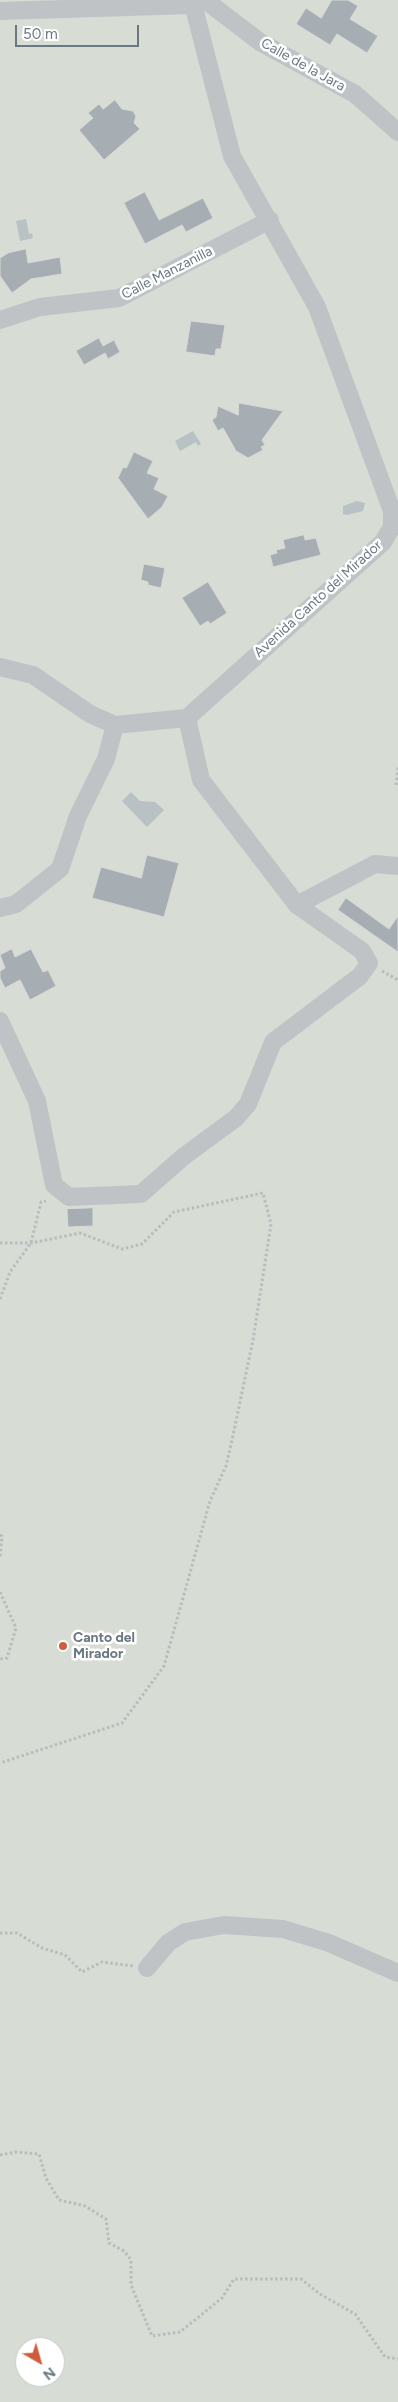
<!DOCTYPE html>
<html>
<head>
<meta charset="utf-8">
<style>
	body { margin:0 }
	#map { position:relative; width:398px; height:2402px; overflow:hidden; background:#f7f7f5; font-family:Figtree,sans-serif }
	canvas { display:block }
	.north { position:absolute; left:15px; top:2337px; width:50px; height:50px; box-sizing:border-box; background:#fff; border:1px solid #c3c9cd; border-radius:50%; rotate:142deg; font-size:14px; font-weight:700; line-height:20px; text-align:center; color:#6a7882 }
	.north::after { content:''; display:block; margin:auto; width:18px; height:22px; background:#d15c3b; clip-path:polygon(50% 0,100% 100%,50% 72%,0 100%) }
	.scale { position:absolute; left:15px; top:25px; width:124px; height:22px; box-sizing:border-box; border:2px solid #6a7882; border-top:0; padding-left:6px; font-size:15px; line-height:18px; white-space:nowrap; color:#6a7882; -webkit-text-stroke:4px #fff; paint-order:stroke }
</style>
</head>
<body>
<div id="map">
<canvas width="398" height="2402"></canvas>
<div class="north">N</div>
<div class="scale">50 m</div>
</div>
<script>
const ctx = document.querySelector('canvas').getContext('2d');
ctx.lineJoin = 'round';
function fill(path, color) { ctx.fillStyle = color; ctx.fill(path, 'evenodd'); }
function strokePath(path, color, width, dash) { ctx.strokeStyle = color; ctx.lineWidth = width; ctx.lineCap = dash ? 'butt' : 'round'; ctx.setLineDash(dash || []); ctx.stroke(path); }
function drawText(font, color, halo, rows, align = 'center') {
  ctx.font = font + ' Figtree,sans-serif'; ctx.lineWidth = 5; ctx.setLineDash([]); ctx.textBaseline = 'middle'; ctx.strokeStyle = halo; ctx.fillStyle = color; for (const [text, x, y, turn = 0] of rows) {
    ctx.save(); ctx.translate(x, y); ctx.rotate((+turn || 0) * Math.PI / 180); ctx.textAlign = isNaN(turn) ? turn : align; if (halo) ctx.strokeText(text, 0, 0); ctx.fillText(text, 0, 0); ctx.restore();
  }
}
fill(new Path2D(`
	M0 0H398V2402H0ZM25 2347H55V2377H25Z`), '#d7dcd4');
fill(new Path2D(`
	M26 219 29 234 32 233 33 238 20 241 16 221Z
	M193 431 201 444 198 446 196 442 180 451 175 441Z
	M357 501 365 503 363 511 347 515 343 514V506Z
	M131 792 140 801 155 802 164 810 147 827 122 801Z`), '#b8c2c5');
const building = new Path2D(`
	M332 0H348L358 6 350 19 378 36 367 53 337 34 330 45 296 24 306 8 321 18Z
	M115 100 122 109 133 111 136 116 134 123 140 129 104 160 79 130 93 118 88 113 99 104 103 109Z
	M145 192 159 220 203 198 213 218 186 232 182 225 145 244 124 203Z
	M26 249 28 263 60 257 62 274 31 279 12 293 0 276V258L8 253Z
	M191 321 225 325 221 349H216L215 356 186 352Z
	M99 338 103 346 114 340 120 352 108 359 105 353 84 365 76 351Z
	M239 403 283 411 262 440 265 445 261 447 263 450 248 458 236 451 223 428 218 431 212 420 216 417 218 406 238 415Z
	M134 452 153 461 147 473 159 478 154 489 168 496 162 507 148 519 118 478 123 467 126 468Z
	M304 535 305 540 316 538 321 555 273 567 270 555 277 553 276 550 285 548 283 540Z
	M144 564 165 568 161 588 148 585V582L141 580Z
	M208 582 227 613 210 624 208 621 200 626 182 598Z
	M147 855 179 863 164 917 92 898 101 867 141 878Z
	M346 898 389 929 398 916V952L338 910Z
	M12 949 15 957 31 949 43 972 48 970 56 986 30 1000 20 980 5 988 0 978V971L5 968 0 955Z
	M93 1208V1226L68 1227 67 1209Z`);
fill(building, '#a7aeb3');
strokePath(building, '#d9d9d7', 1);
strokePath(new Path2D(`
	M396 785 398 767
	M382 971 398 980
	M0 1243H31L80 1233 122 1249 142 1244 174 1212 263 1193 271 1224 253 1340 232 1440 226 1466 210 1501 164 1666 122 1723 0 1763
	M0 1299 10 1272 31 1243 41 1202 46 1201
	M0 1535 2 1536 0 1558
	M0 1592 16 1628 7 1658 0 1659
	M0 1933H17L42 1948 65 1955 82 1972 102 1962 133 1966
	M0 2155 16 2152 39 2154 46 2178 59 2200 85 2206 106 2219 109 2243 124 2251 131 2260V2285L152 2336 180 2332 222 2298 234 2279H301L320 2294 355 2314 385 2357 398 2359`), '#b9bcbe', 3, [2.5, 2.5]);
strokePath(new Path2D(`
	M205 0 260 42 355 94 398 132
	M0 11 193 5
	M0 320 40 307 119 298 270 220
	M0 667 33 675 90 714 115 725 187 718
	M297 905 375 864 398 866
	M0 908 16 904 60 869 78 816 106 759 115 725
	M0 1021 37 1101 54 1185 69 1197 141 1194 183 1157 236 1118 248 1104 273 1042 360 976 369 963 362 951 297 905 201 780 187 718 383 542 392 527V511L317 307 232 156 192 0
	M147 1968 168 1943 185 1932 224 1925 283 1929 329 1943 398 1973`), '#bfc3c6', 18);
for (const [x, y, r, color] of [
	[63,1646,5,"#d15c3b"]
]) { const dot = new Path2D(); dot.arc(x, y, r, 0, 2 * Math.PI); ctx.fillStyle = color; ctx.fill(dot); strokePath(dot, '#fff', 2); }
drawText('14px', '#6a7882', '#fff', [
	["Calle de la Jara",303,65,29],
	["Calle Manzanilla",167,273,-27],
	["Avenida Canto del Mirador",318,599,-42]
]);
drawText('bold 14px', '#6a7882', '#fff', [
	["Canto del",73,1638],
	["Mirador",73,1654]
], 'left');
</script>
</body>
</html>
